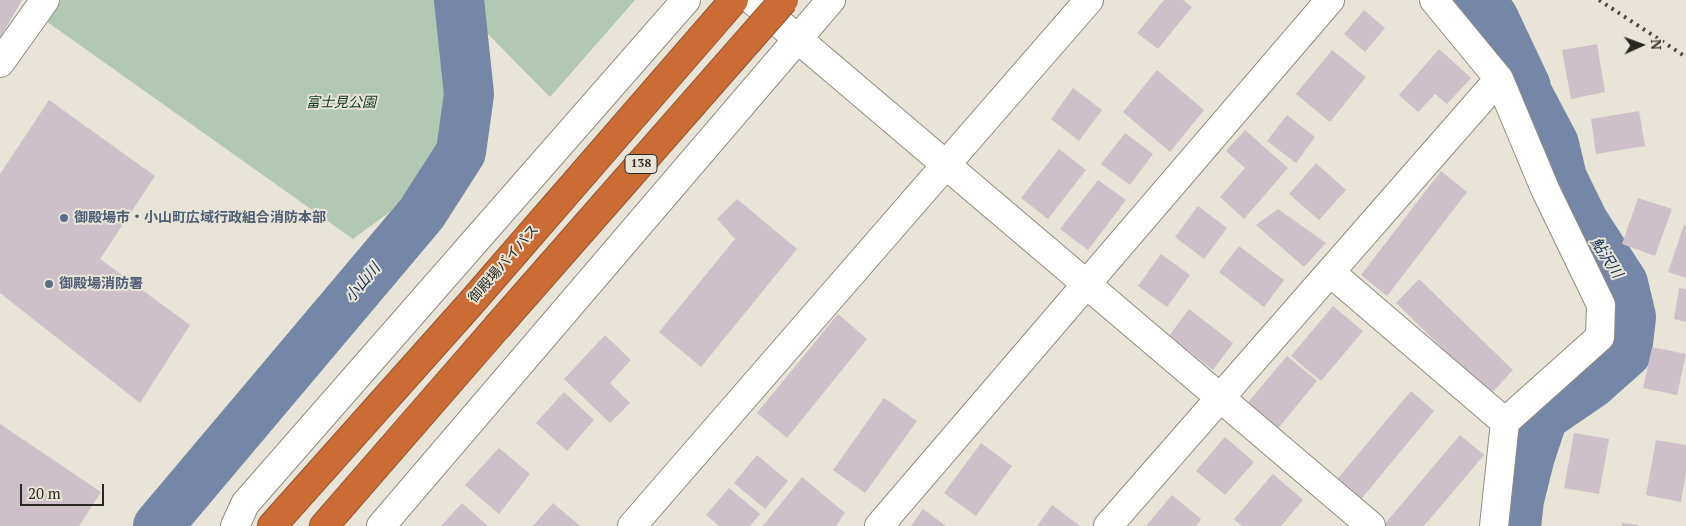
<!DOCTYPE html>
<html>
<head>
<meta charset="utf-8">
<style>
	body { margin:0 }
	#map { position:relative; width:1686px; height:526px; overflow:hidden; background:#e8e4d7; font-family:"PT Serif",serif }
	canvas { display:block }
	.north { position:absolute; left:1616px; top:20px; width:50px; height:50px; -webkit-text-stroke:4px #e8e4d7; paint-order:stroke; rotate:88deg; font-size:14px; font-weight:700; line-height:20px; text-align:center; color:#2a2823 }
	.north::after { content:''; display:block; margin:auto; width:18px; height:22px; background:#2a2823; clip-path:polygon(50% 0,100% 100%,50% 72%,0 100%) }
	.scale { position:absolute; left:20px; top:484px; width:84px; height:22px; box-sizing:border-box; border:2px solid #2a2823; border-top:0; padding-left:6px; font-size:15px; line-height:18px; white-space:nowrap; color:#2a2823; -webkit-text-stroke:4px #e8e4d7; paint-order:stroke }
</style>
</head>
<body>
<div id="map">
<canvas width="1686" height="526"></canvas>
<div class="north">N</div>
<div class="scale">20 m</div>
</div>
<script>
const ctx = document.querySelector('canvas').getContext('2d');
ctx.lineJoin = 'round';
function fill(path, color) { ctx.fillStyle = color; ctx.fill(path, 'evenodd'); }
function strokePath(path, color, width, dash) { ctx.strokeStyle = color; ctx.lineWidth = width; ctx.lineCap = dash ? 'butt' : 'round'; ctx.setLineDash(dash || []); ctx.stroke(path); }
function drawText(font, color, halo, rows, align = 'center') {
  ctx.font = font + ' "PT Serif","Noto Sans JP",serif'; ctx.lineWidth = 4; ctx.setLineDash([]); ctx.textBaseline = 'middle'; ctx.strokeStyle = halo; ctx.fillStyle = color; for (const [text, x, y, turn = 0] of rows) {
    ctx.save(); ctx.translate(x, y); ctx.rotate((+turn || 0) * Math.PI / 180); ctx.textAlign = isNaN(turn) ? turn : align; if (halo) ctx.strokeText(text, 0, 0); ctx.fillText(text, 0, 0); ctx.restore();
  }
}
fill(new Path2D(`
	M61 0H437L447 96 438 154 391 211 353 239 46 21Z
	M483 0H635L550 97 487 33Z`), '#b1c8b3');
strokePath(new Path2D(`
	M1478 0 1493 17 1526 87V91L1554 144 1562 178 1583 221 1623 283 1631 317 1627 352 1591 384 1543 417 1530 456 1519 500 1516 526
	M158 526 422 213 461 152 469 94 459 0`), '#7487a6', 50);
fill(new Path2D(`
	M0 0H22L0 38Z
	M1164 0H1183L1192 7 1158 49 1137 33Z
	M1364 10 1385 28 1365 52 1344 34Z
	M1597 44 1605 92 1571 99 1562 50Z
	M1439 49 1471 78 1447 104 1435 94 1418 112 1399 95Z
	M1332 50 1366 77 1330 122 1296 94Z
	M1157 70 1204 110 1170 152 1123 112Z
	M1073 88 1102 110 1079 141 1051 119Z
	M49 100 155 176 100 259 190 325 140 403 0 293V174Z
	M1639 111 1645 146 1596 154 1591 119Z
	M1287 115 1315 137 1296 163 1267 141Z
	M1245 130 1288 168 1244 219 1220 197 1245 168 1226 151Z
	M1125 133 1153 154 1130 185 1101 164Z
	M1059 149 1086 170 1048 219 1021 198Z
	M1316 163 1346 190 1319 220 1289 194Z
	M1441 171 1467 192 1387 296 1361 275Z
	M1098 180 1126 200 1088 250 1060 229Z
	M1638 198 1672 209 1655 256 1622 244Z
	M737 199 797 249 701 367 659 332 735 239 717 219Z
	M1198 206 1227 228 1204 259 1175 237Z
	M1278 209 1326 243 1304 267 1256 225Z
	M1684 225 1686 226V278L1668 272Z
	M1239 246 1284 280 1264 307 1219 272Z
	M1161 254 1190 275 1167 307 1138 286Z
	M1419 279 1513 370 1490 395 1396 303Z
	M1679 288 1686 289V322L1674 319Z
	M1333 306 1363 331 1321 381 1291 356Z
	M1189 309 1233 343 1213 370 1169 336Z
	M838 314 867 339 787 438 757 413Z
	M605 335 631 360 610 383 630 403 610 423 564 379Z
	M1652 347 1686 354 1677 395 1643 388Z
	M1287 356 1317 381 1275 432 1245 406Z
	M1411 391 1434 411 1358 503 1334 483Z
	M564 392 594 420 567 451 536 423Z
	M884 398 917 421 865 493 833 470Z
	M0 424 101 492 79 526H0Z
	M1574 433 1609 439 1599 494 1564 488Z
	M1460 435 1484 455 1424 526H1383Z
	M1225 437 1254 462 1225 495 1196 471Z
	M1656 440 1686 445V473L1681 502 1646 495Z
	M981 443 1012 466 976 516 944 493Z
	M499 448 530 474 499 514 465 485Z
	M757 455 788 481 765 509 734 483Z
	M1273 474 1303 500 1281 526H1242L1234 519Z
	M802 477 845 513 836 526H763Z
	M729 488 760 514 750 526H719L706 515Z
	M1172 495 1201 519 1196 526H1146Z
	M462 503 488 526H441Z
	M553 503 580 526H533Z
	M1052 505 1080 526H1037Z
	M923 509 946 526H911Z
	M1622 523 1639 525 1638 526H1622Z`), '#cdc0c9');
const minor = new Path2D(`
	M752 0 1371 526
	M1434 0 1499 79 1545 189 1601 305 1600 337 1505 422 1494 526
	M0 63 45 0
	M1330 272 1505 422
	M235 526 245 504 686 0
	M381 526 831 0
	M632 526 1089 0
	M879 526 1330 0
	M1108 526 1499 79`);
const highway = new Path2D(`
	M272 526 471 303 734 0
	M324 526 497 327`);
strokePath(minor, '#908d81', 30);
strokePath(highway, '#93542f', 30);
strokePath(minor, '#fff', 28);
strokePath(highway, '#cb6c35', 28);
strokePath(new Path2D(`
	M1599 0 1686 57`), '#4e4b45', 4, [2.5, 5]);
const highwayBridge = new Path2D(`
	M497 327 784 0`);
strokePath(highwayBridge, '#93542f', 30, []);
strokePath(highwayBridge, '#cb6c35', 28);
for (const [x, y, r, color] of [
	[64,218,5,"#5c6f8a"],
	[49,284,5,"#5c6f8a"]
]) { const dot = new Path2D(); dot.arc(x, y, r, 0, 2 * Math.PI); ctx.fillStyle = color; ctx.fill(dot); strokePath(dot, '#e8e4d7', 2); }
for (const [x, y, w] of [
	[641,164,32]
]) { const box = new Path2D(); box.roundRect(x - w / 2, y - 9.5, w, 19, 4); ctx.fillStyle = '#e8e4d7'; ctx.fill(box); strokePath(box, '#2a2823', 1); }
drawText('bold 12px', '#2a2823', null, [
	["138",641,164]
]);
drawText('italic 14px', '#0c3d19', '#e8e4d7', [
	["富士見公園",341,103]
]);
drawText('bold 14px', '#4e5e75', '#e8e4d7', [
	["御殿場市・小山町広域行政組合消防本部",74,218],
	["御殿場消防署",59,284]
], 'left');
drawText('14px', '#2a2823', '#e8e4d7', [
	["御殿場バイパス",504,264,-49]
]);
drawText('italic 15px', '#122b54', '#e8e4d7', [
	["鮎沢川",1606,258,57],
	["小山川",363,283,-50]
]);
</script>
</body>
</html>
